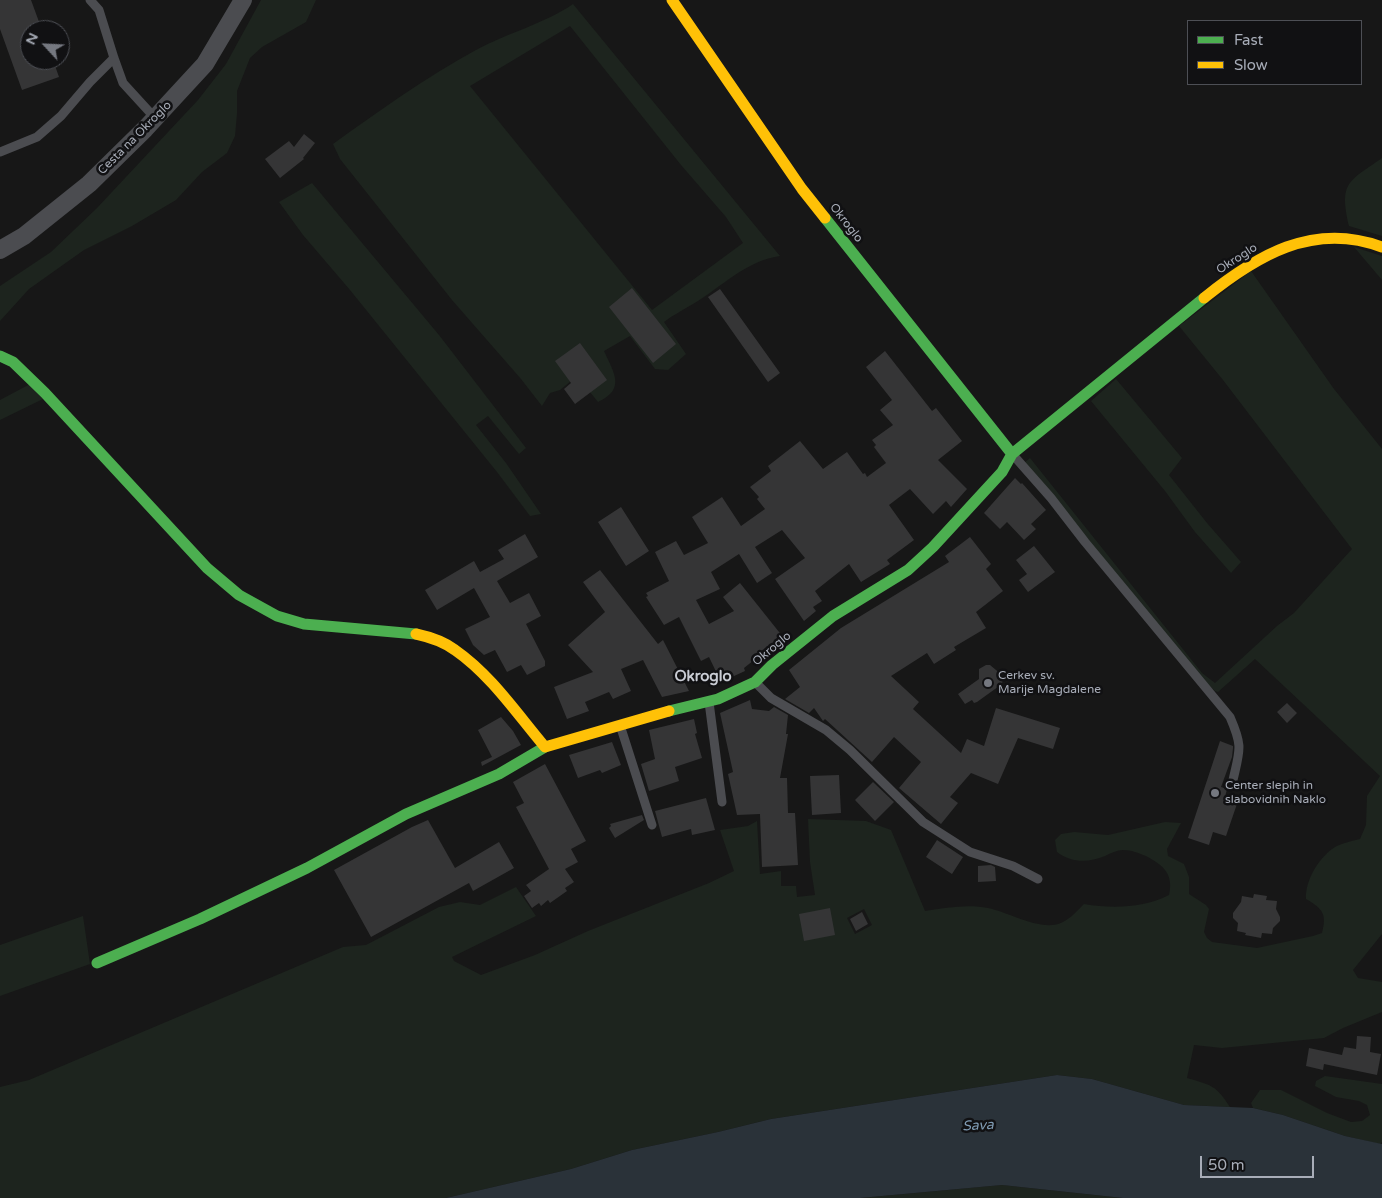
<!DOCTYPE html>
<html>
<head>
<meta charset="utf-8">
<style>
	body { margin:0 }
	#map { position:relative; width:1382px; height:1198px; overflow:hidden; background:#171717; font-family:"Varela Round",sans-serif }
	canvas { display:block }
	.legend { position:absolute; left:1187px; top:20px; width:175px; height:65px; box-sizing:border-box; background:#111113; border:1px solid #4d4f55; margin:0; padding:6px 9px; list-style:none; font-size:15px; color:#a8adb8 }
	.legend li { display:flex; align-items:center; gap:10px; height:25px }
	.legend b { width:25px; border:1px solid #4d4f55 }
	.north { position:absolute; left:20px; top:20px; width:50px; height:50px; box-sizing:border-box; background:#111113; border:1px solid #4d4f55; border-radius:50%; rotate:295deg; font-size:14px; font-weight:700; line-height:20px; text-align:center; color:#a8adb8 }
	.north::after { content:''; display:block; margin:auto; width:18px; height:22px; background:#757880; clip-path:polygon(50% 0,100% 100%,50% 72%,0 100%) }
	.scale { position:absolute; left:1200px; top:1156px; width:114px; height:22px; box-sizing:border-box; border:2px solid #a8adb8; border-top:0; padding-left:6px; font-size:15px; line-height:18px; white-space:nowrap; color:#a8adb8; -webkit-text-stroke:4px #111113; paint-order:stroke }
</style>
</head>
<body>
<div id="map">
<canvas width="1382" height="1198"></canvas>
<ul class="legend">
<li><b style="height:6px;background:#4caf50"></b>Fast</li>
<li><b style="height:6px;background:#ffc107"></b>Slow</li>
</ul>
<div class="north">N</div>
<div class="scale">50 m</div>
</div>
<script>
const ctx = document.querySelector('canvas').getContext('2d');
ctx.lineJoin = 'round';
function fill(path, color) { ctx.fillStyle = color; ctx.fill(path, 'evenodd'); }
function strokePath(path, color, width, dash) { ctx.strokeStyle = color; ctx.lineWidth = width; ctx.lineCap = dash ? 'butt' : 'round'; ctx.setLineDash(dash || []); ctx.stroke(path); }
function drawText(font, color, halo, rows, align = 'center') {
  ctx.font = font + ' "Varela Round",sans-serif'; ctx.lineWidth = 5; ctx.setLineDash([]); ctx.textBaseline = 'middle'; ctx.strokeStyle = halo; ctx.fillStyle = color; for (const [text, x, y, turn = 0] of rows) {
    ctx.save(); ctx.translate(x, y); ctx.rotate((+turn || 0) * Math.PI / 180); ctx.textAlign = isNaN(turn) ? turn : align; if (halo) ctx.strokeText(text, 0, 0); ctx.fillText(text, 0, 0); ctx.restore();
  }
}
fill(new Path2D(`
	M261 0H316L306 22 262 47 250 58 237 91V113L235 136 227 153 202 172 176 200 132 226 84 250 29 289 0 321V286L51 252 97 208 198 100 226 64Z
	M573 4 780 256C745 261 722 287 693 304 683 310 673 315 664 322L686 354 668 370 655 369 630 336 604 351C614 373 626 389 598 402L577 376 560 390 550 393 542 406 521 379 452 300 340 159 333 144C379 111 426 77 476 50 507 33 544 24 573 4ZM570 26 681 165 726 217 743 243 652 310 470 86Z
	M1382 158V236L1349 226C1339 182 1348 182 1382 158Z
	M312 183 439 335 526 448 519 454 488 416 476 425 506 463 541 514 530 516 497 472 350 290 303 235 279 202Z
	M1354 247 1382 256V280Z
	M1251 271 1334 389 1382 449V934L1353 970 1358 978 1382 982V1012L1343 1028 1324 1038 1222 1048 1194 1045 1187 1078C1211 1085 1216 1085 1230 1107L1184 1105 1092 1079 1057 1075 771 1119 718 1132 632 1150 571 1169 446 1198H0V1087L29 1080 343 947 366 945 439 907 460 902 480 905 516 887 536 916 452 957 454 961 481 975 535 955 588 931 709 883 734 871 720 830 748 826 757 821 760 874 781 871V886H796L797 897 815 895 810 862 808 819 866 821 891 830 925 911C946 908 967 904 988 908 1009 912 1042 933 1063 922 1071 918 1078 910 1084 904 1113 909 1143 908 1169 895 1174 874 1163 865 1146 856 1138 853 1132 850 1123 850 1117 850 1111 853 1105 856 1088 863 1072 863 1057 852L1055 840 1061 834 1074 832 1108 835 1165 822 1181 823 1167 849 1168 856 1184 864 1189 877V894L1206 905 1209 909 1204 932 1207 938 1212 942 1257 948 1313 936 1322 933C1327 914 1323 909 1306 899 1305 880 1320 855 1337 846 1343 843 1352 841 1360 839L1366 825 1367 796 1380 776 1255 659 1218 692 1215 691 1207 684 1024 463 1030 458 1202 673 1215 683 1277 626 1294 613 1352 549 1223 380 1179 326ZM864 909 872 925 855 934 847 918Z
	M1116 379 1182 458 1169 475 1207 523 1241 562 1231 573 1195 532 1165 491 1091 401Z
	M32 383 45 398 0 420V400Z
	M83 916 90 964 0 996V945Z
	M1325 1076 1382 1084V1142L1380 1144 1345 1136 1283 1115 1253 1108 1251 1103 1260 1090H1281L1327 1113 1351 1122 1362 1121 1370 1115 1367 1105 1359 1101 1336 1097 1315 1086 1316 1081Z
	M1002 1185 1123 1198H860Z`), '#1d241e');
fill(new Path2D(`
	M1057 1075 1092 1079 1184 1105 1253 1108 1283 1115 1345 1136 1382 1144V1198H1123L1002 1185 860 1198H446L571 1169 632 1150 718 1132 771 1119Z`), '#2a3239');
fill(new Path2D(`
	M0 0H31L42 30H30V60H53L59 77 22 90 0 29Z
	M304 134 315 143 303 158 304 159 280 178 265 159 289 141 294 147Z
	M632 288 676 344 653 363 609 307Z
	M720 289 780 373 768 382 708 297Z
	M580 343 607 380 575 404 564 389 571 383 555 361Z
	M885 351 932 411 936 408 962 441 938 460 967 489 951 507 946 501 933 514 910 489 889 505 914 540 887 560 890 564 861 582 849 564 815 591 822 601 813 607 816 611 804 621 775 579 805 558 782 530 755 547 772 573 757 583 739 554 711 572 720 589 696 600 709 624 734 611 723 597 740 583 783 637 744 668 745 671 721 682 709 657 701 661 679 617 664 625 646 597 648 596 646 593 669 581 655 552 676 541 684 555 708 543 692 517 722 497 741 526 765 509 757 499 759 497 750 487 771 471 768 466 800 441 823 469 847 452 863 474 865 473 867 477 886 463 874 447 876 445 872 440 893 425 880 410 892 400 866 367Z
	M1015 478 1021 484 1022 483 1046 510 1031 524 1036 529 1024 540 1007 522 1000 529 984 513Z
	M621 507 649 551 626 566 598 522Z
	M525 534 538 557 497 581 510 603 529 593 541 616 526 624 545 661V666L527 675 521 665 507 672 495 650 484 655 473 645 465 629 490 617 474 588 437 610 425 590 474 561 480 572 504 559 498 550Z
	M970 537 991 564 986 569 1003 591 976 612 986 628 954 647 956 650 934 664 927 653 891 676 919 702 913 709 961 753 967 739 984 746 996 708 1060 728 1053 749 1018 738 998 784 971 773 950 797 958 803 941 824 899 788 921 762 894 737 872 762 825 719 823 721 814 708 809 713 785 699 800 687 789 670 841 628 949 562 945 556Z
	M1034 546 1055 572 1028 592 1019 580 1027 574 1016 560Z
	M600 570 658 644 663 640 689 691 662 697 643 660 621 669 631 691 613 699 609 692 585 702 589 711 567 719 554 687 593 672 568 645 605 612 583 582Z
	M986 665H990L1002 675 1003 678 1002 684 977 702 974 703 972 700 965 704 958 694 979 679V669Z
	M750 700 752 709 769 711 774 707 788 715 786 734H788L780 778H787L788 813H795L798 865 762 867 760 814 737 815 728 774 733 772 720 713Z
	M1287 703 1297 713 1287 723 1277 712Z
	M501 717 513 731 521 745 482 766 481 762 492 757 478 730Z
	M694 719 697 733 695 734 702 758 675 767 679 781 649 791 641 764 655 759 649 730Z
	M1220 741 1233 746V748L1232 757 1221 787 1227 789 1225 797 1238 801 1226 836 1213 832 1209 845 1188 838Z
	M612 742 621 765 602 773 600 770 578 778 569 755Z
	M545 764 586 841 571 849 578 862 565 869 574 882 565 888 567 891 550 903 548 900 541 906 539 903 532 908 524 896 531 891 526 885 549 869 516 807 524 803 513 782Z
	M839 775 841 813 812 815 810 776Z
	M873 782 894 802 875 821 855 800Z
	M706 798 715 830 692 835 691 829 662 837 655 811Z
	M642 815 644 820 615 838 609 828 611 826 610 824Z
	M428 820 455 868 499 842 514 868 473 891 469 883 371 937 334 870 412 827Z
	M937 840 963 857 952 874 926 857Z
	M991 865 995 867 996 881 978 882V866Z
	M1254 894 1267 896 1266 900 1277 901 1276 909 1280 917V921L1273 928 1272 934 1262 933 1261 938 1245 935 1246 933 1237 931 1238 923 1233 918V913L1241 902 1242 896 1253 898Z
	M830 908 835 935 804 941 799 914Z
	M862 912 868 924 856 931 850 919Z
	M1357 1036 1371 1037 1370 1052 1381 1054 1377 1075 1324 1064 1323 1070 1306 1066 1309 1048 1342 1055 1344 1047 1356 1049Z`), '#353536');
strokePath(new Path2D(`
	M90 0 99 10 114 58 123 83 155 118
	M0 152 37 137 61 116 90 82 114 58
	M1014 456 1051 498 1085 542 1230 717C1243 747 1240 749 1233 780
	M757 684 771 698 826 730 850 750 923 822 970 852 1013 866 1038 879
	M709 702 722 802
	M620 725 652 825`), '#4b4c50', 9);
strokePath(new Path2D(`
	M0 250 24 236 89 184 145 129 205 64 243 0`), '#4b4c50', 18);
strokePath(new Path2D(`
	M825 218 1012 454 1204 298
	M0 356 13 362 45 393 207 568 239 595 277 616 304 624 416 634
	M669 711 718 699 755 682 772 665 833 616 908 570 933 547 1002 472 1012 454
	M97 963 200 919 307 868 406 814 499 774 545 747`), '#4caf50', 11);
strokePath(new Path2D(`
	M672 0 802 189 825 218
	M1204 298C1256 256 1313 221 1382 247
	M416 634C430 637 443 641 455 650 491 675 517 714 545 747L669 711`), '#ffc107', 11);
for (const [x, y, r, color] of [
	[988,683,5,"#757880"],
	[1215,793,5,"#757880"]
]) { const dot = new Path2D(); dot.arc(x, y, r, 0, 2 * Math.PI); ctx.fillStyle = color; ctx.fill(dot); strokePath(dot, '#111113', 2); }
drawText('12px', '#a8adb8', '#111113', [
	["Cesta na Okroglo",135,138,-45],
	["Okroglo",846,223,52],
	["Okroglo",1237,259,-33],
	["Okroglo",772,649,-40]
]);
drawText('12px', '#a8adb8', '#111113', [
	["Cerkev sv.",998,676],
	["Marije Magdalene",998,690],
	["Center slepih in",1225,786],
	["slabovidnih Naklo",1225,800]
], 'left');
drawText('italic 14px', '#7f9bb3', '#111113', [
	["Sava",978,1126,-3]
]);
drawText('bold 15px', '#c9ccd4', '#111113', [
	["Okroglo",703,677]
]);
</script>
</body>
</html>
